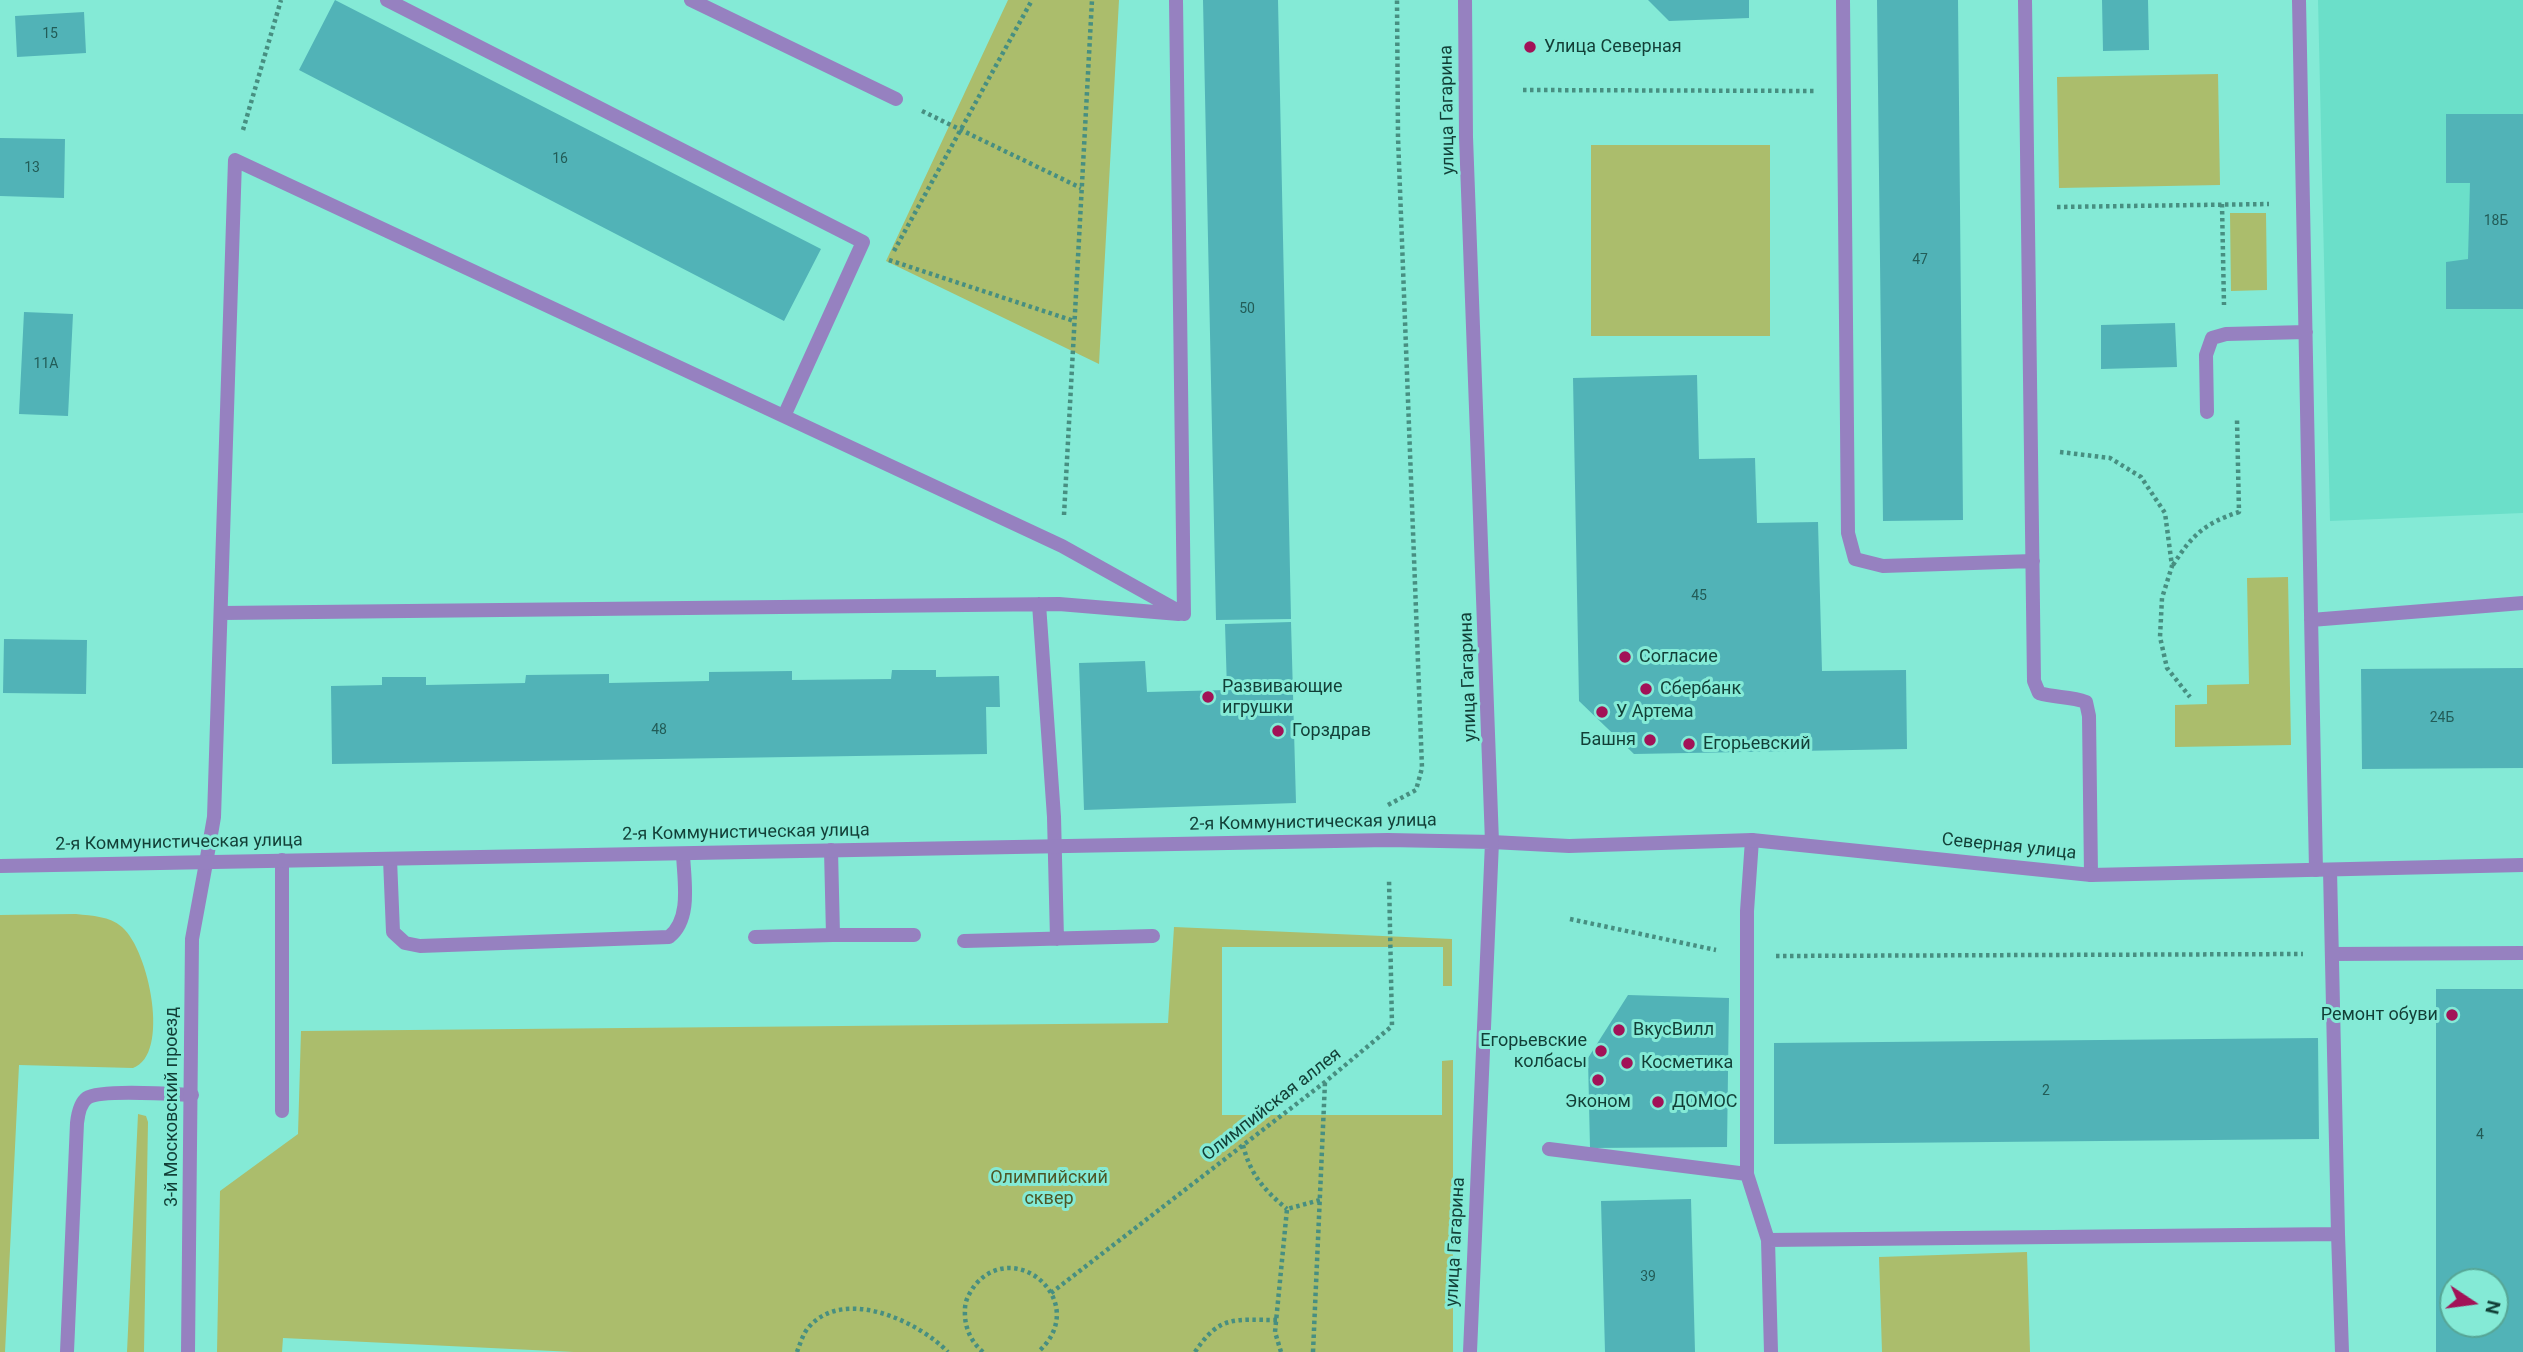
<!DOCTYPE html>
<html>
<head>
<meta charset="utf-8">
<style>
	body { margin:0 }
	#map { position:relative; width:2523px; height:1352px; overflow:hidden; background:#84ead6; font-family:Roboto,sans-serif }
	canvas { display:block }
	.north { position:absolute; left:2439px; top:1268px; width:70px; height:70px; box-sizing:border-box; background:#84ead6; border:2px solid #56a696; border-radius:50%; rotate:103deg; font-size:19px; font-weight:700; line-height:28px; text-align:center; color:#123f37 }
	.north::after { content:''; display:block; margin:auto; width:24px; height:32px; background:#a21257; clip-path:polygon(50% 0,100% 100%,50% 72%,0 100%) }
</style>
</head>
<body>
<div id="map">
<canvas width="2523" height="1352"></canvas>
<div class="north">N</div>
</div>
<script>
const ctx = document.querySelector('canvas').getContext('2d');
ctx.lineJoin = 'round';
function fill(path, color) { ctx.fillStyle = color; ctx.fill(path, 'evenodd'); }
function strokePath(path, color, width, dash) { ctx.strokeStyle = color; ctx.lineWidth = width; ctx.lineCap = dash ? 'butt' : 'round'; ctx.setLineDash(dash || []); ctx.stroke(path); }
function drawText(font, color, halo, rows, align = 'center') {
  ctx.font = font + ' Roboto,sans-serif'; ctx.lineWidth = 6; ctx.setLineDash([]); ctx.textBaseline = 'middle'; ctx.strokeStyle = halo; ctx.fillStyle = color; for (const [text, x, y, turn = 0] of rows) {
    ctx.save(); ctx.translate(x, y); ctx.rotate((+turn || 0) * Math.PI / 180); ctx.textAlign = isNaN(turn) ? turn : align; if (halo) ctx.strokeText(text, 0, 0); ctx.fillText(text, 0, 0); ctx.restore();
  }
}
fill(new Path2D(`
	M2318 0H2523V513L2330 521Z`), '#6bdfc9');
fill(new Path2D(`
	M1008 0H1119L1099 364 886 261Z
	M2218 74 2220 185 2059 188 2057 77Z
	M1591 145H1770V336H1591Z
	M2230 213H2266L2267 290 2231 291Z
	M2288 577 2291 745 2175 747V705L2207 704V685L2249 684 2247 578Z
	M76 914C93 916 109 916 122 927 149 950 171 1055 133 1068L19 1065 5 1352H0V915Z
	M1174 927 1452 939V986H1443V947H1222V1115H1442V1061L1453 1060V1352H574L283 1338 282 1352H217L220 1191 298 1134 301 1031 1168 1023Z
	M138 1114 146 1116 148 1122 144 1352H127Z
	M2027 1252 2030 1352H1882L1879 1257Z`), '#abbd6c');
fill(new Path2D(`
	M335 0 821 249 784 321 299 70Z
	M1203 0H1278L1291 619 1216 620Z
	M1648 0H1749V18L1669 21Z
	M1877 0H1958L1963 520 1883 521Z
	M2102 0H2148L2149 50 2103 51Z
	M84 12 86 53 17 57 15 16Z
	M2446 114H2523V309H2446V262L2468 259 2470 183H2446Z
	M0 138 65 139 64 198 0 196Z
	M24 312 73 314 68 416 19 414Z
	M2175 323 2177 367 2101 369V325Z
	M1697 375 1699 459 1755 458 1757 523 1818 522 1822 671 1906 670 1907 749 1634 754 1579 701 1573 378Z
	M1291 622 1296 803 1084 810 1079 663 1145 661 1147 692 1227 690 1225 624Z
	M4 639 87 640 86 694 3 693Z
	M2523 668V768L2362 769 2361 669Z
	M892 670H936V677L999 676 1000 707H986L987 754 332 764 331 686 382 685V677H426V685L525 683 526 675 609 674V683L709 681V672L792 671V680L891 679Z
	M2436 989H2523V1352H2436ZM2453 1282H2495V1324H2453Z
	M1628 995 1729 998 1727 1147 1590 1148 1588 1058Z
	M2318 1038 2319 1139 1774 1144V1043Z
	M1691 1199 1695 1352H1605L1601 1201Z`), '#51b3b7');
strokePath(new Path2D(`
	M1523 90 1816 91
	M922 111 1081 188
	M243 130 281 0
	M2222 204 2224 305
	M2057 207 2269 204
	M894 251 1032 0
	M889 260 1074 321
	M2060 452 2110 458 2141 477 2165 513 2172 566 2162 598 2160 637 2167 668 2190 697
	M1064 515 1092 0
	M2173 565C2192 535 2205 523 2239 512L2237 420
	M1388 805 1416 790 1422 768 1398 137 1397 0
	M1570 919 1716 950
	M1776 956 2303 954
	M1243 1145C1250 1174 1264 1190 1287 1209
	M1051 1293 1325 1082 1392 1026 1389 879
	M797 1352C800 1344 803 1334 808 1328 843 1286 918 1321 948 1352
	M983 1352C970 1341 964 1326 965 1309 965 1300 970 1292 975 1285 1017 1236 1092 1304 1038 1352
	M1195 1352C1220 1314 1236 1320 1277 1320
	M1281 1352 1275 1332 1287 1209 1320 1200
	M1313 1352 1325 1082`), '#478f81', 4.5, [3.5, 3.5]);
strokePath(new Path2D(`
	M387 0 863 242 784 416
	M691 0 896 99
	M1176 0 1184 614
	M1843 0 1848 533 1855 559 1883 566 2033 561
	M2025 0 2034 681 2039 693C2055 698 2070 696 2086 702L2089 716 2091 875
	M2299 0 2316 870
	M2207 412 2206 355 2212 338 2226 334 2306 332
	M1039 604 1054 817 1057 939
	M222 613 1059 604 1179 614
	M2311 620 2523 603
	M831 850 833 935H914
	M390 859 393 932 405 943 420 946 669 937C692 919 684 880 683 854
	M282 860V1111
	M206 863 214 817 235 160 1062 546 1184 614
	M755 937 833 935
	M964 941 1153 936
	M2332 954 2523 953
	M1549 1149 1747 1174 1768 1240 2338 1234 2330 870
	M1747 1174V911L1752 840
	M2338 1234 2342 1352
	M1768 1240 1771 1352
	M67 1352 77 1123C78 1114 80 1103 87 1098 100 1089 173 1094 192 1095`), '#9681c0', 14);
strokePath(new Path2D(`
	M1492 842 1569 846 1752 840 2091 875 2523 865
	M188 1352 192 939 206 863`), '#9681c0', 14);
strokePath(new Path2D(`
	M1465 0 1466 137 1492 842 1470 1352
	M0 866 1388 840 1492 842`), '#9681c0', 14);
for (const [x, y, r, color] of [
	[1530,47,7,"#a21257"],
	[1625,657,7,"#a21257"],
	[1646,689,7,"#a21257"],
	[1208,697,7,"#a21257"],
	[1602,712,7,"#a21257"],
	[1278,731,7,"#a21257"],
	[1650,740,7,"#a21257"],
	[1689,744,7,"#a21257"],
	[2452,1015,7,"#a21257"],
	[1619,1030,7,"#a21257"],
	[1601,1051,7,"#a21257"],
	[1627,1063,7,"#a21257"],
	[1598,1080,7,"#a21257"],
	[1658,1102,7,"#a21257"]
]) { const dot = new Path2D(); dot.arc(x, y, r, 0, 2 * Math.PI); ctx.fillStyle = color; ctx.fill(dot); strokePath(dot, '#84ead6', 2.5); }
drawText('14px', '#225c57', null, [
	["15",50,34],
	["16",560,159],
	["13",32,168],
	["18Б",2496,221],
	["47",1920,260],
	["50",1247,309],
	["11А",46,364],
	["45",1699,596],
	["24Б",2442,718],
	["48",659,730],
	["2",2046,1091],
	["4",2480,1135],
	["39",1648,1277]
]);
drawText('18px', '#123f37', '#84ead6', [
	["Улица Северная",1544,47],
	["Согласие",1639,657],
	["Развивающие",1222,687],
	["игрушки",1222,708],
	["Сбербанк",1660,689],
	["У Артема",1616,712],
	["Горздрав",1292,731],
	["Башня",1636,740,"right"],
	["Егорьевский",1703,744],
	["Ремонт обуви",2438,1015,"right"],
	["ВкусВилл",1633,1030],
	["Егорьевские",1587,1041,"right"],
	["колбасы",1587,1062,"right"],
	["Косметика",1641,1063],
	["Эконом",1598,1102,"center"],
	["ДОМОС",1672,1102]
], 'left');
drawText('18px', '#123f37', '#84ead6', [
	["улица Гагарина",1448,110,-91],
	["улица Гагарина",1469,677,-92],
	["2-я Коммунистическая улица",1313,823,-1],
	["2-я Коммунистическая улица",746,833,-1],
	["2-я Коммунистическая улица",179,843,-1],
	["Северная улица",2009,847,6],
	["Олимпийская аллея",1272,1105,-38],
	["3-й Московский проезд",172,1107,-90],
	["улица Гагарина",1456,1242,-87]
]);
drawText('18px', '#4d5726', '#84ead6', [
	["Олимпийский",1049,1178],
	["сквер",1049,1199]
]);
</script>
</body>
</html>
